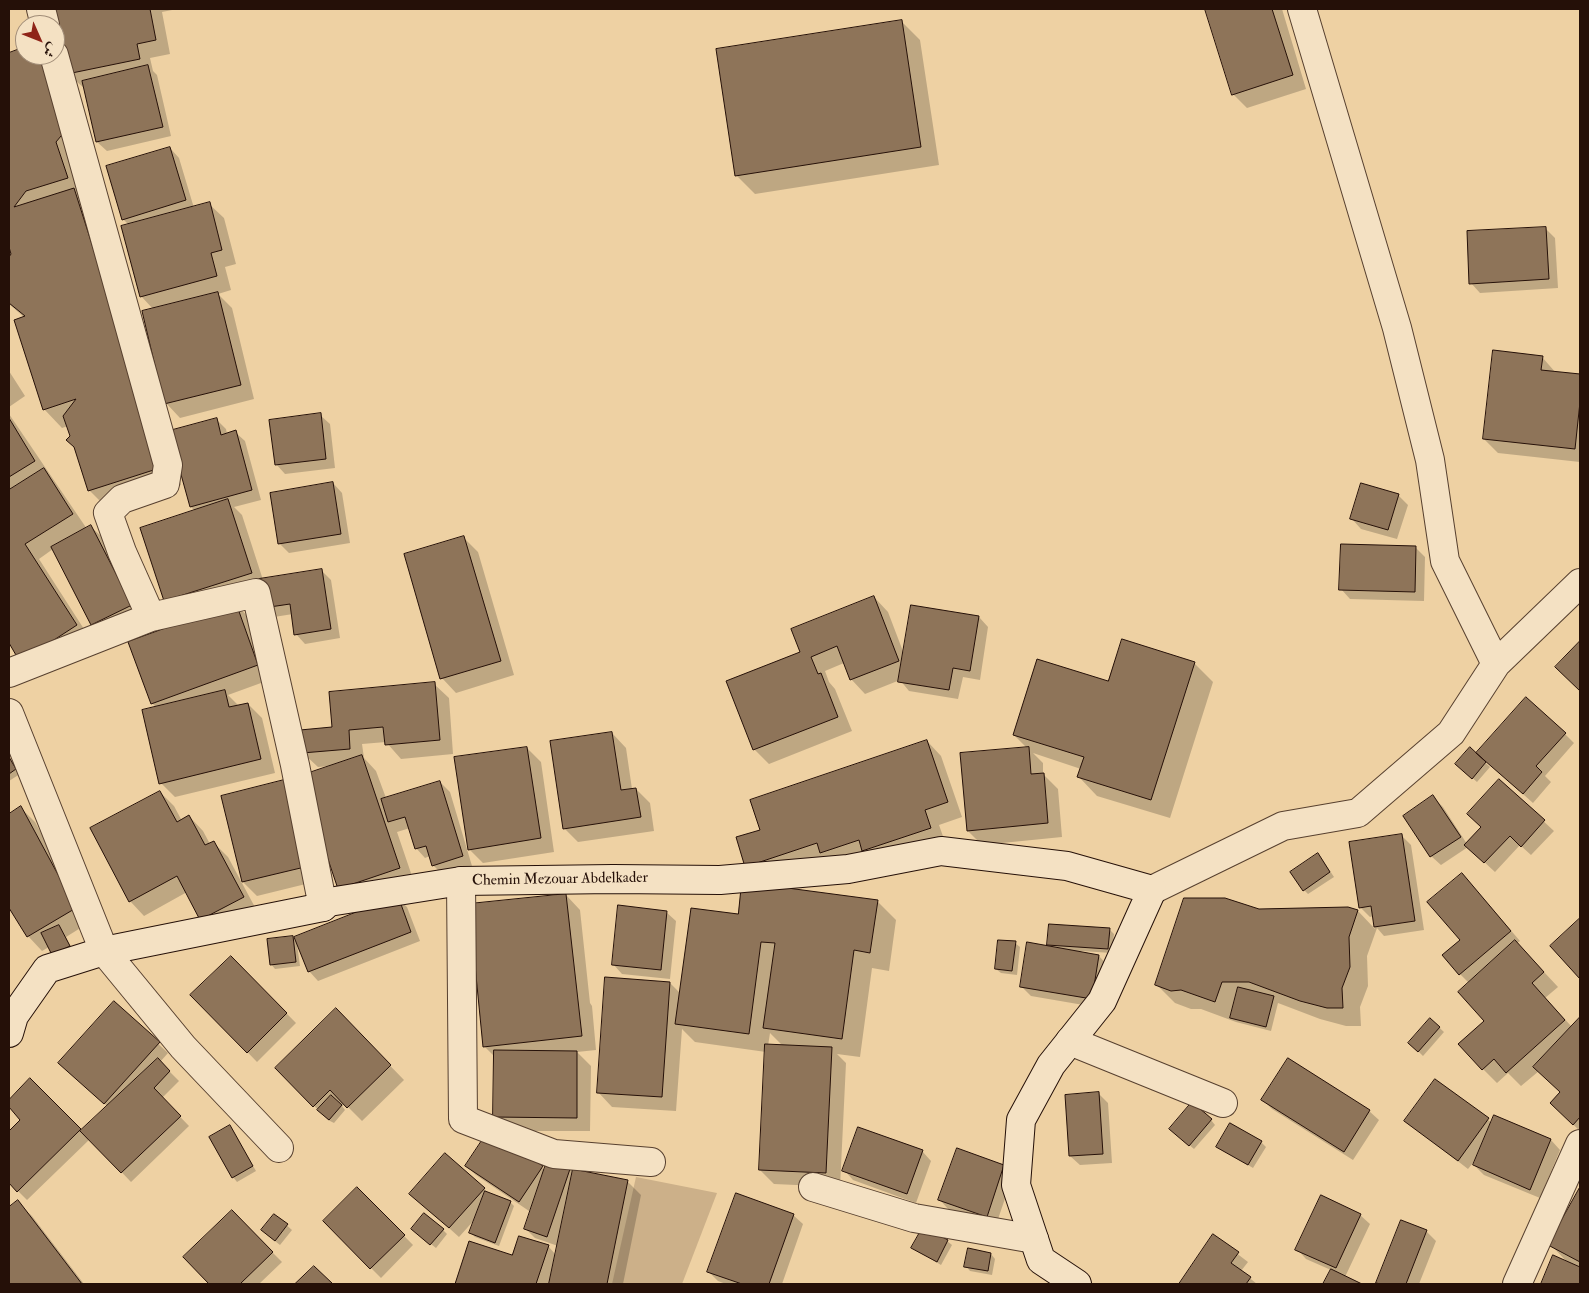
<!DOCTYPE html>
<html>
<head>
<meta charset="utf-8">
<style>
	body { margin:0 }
	#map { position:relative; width:1589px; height:1293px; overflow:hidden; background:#eed1a3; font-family:"IM FELL Double Pica",Amiri,serif }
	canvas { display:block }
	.frame { position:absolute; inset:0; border:10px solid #251008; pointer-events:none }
	.north { position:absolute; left:15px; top:15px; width:50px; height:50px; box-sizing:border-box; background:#f4e1c3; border:1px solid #a18d78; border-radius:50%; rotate:134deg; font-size:14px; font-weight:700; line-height:20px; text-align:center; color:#251008 }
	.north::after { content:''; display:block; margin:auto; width:18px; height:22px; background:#8f2418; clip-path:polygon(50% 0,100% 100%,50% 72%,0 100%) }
</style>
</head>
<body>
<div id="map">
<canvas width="1589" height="1293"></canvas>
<div class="frame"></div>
<div class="north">ش</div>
</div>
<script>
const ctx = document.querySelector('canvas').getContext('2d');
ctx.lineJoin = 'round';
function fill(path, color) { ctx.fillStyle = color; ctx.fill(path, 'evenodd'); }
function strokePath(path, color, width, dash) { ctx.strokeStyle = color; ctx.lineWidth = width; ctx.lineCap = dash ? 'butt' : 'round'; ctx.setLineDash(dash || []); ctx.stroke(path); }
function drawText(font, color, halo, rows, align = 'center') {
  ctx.font = font + ' "IM FELL Double Pica",serif'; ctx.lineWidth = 4.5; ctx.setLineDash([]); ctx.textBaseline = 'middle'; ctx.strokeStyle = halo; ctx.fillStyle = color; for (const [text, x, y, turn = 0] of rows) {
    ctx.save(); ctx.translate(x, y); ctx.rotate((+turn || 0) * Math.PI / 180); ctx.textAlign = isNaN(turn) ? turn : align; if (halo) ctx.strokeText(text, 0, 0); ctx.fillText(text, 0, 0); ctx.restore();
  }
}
fill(new Path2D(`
	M636 1177 717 1193 682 1284H612Z`), '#ccb089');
fill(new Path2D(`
	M55 9H177L162 12 170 54 150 58 153 71 157 75 171 136 107 151 97 142 84 88 68 74Z
	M1207 9H1282L1306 89 1247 108 1233 94Z
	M902 22 920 40 939 165 755 194 736 175Z
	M25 49V55H48L92 208 181 485 108 509 89 490 68 426 62 428 44 409 25 318 9 304V54Z
	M170 148 179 158 194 208 209 204 224 218 236 264 225 267 231 290 218 294 232 308 254 399 180 418 166 403 153 309 141 296 129 225 123 219Z
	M1545 228 1555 238 1558 288 1480 293 1471 283Z
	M1542 357 1556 373 1580 375V462L1498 453 1484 439Z
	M9 371 25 396 9 407Z
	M9 414 87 529 91 527 101 536 141 614 102 634 92 625 53 549 39 559 91 640 21 661 9 641Z
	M320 415 330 424 335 468 285 474 276 464Z
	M216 419 226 429 227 434 235 432 245 441 261 500 234 507 242 515 263 580 322 571 331 580 340 638 305 644 296 634 293 614 274 617 264 608 165 601 195 511 191 507 170 432Z
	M333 483 342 493 350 543 289 553 280 544 272 494Z
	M1398 495 1408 505 1397 539 1361 529 1352 519Z
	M464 538 478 552 514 675 456 693 442 678Z
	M1416 548 1425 557 1424 601 1350 599 1341 589Z
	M874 597 888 612 904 654 912 606 979 617 988 627 980 680 963 677 958 699 909 691 900 680 865 694 851 679 844 663 825 671 829 682 835 689 852 731 769 764 754 749 802 653Z
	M236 604 250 619 272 679 228 695 239 706 248 704 262 718 275 773 175 797 161 783 157 708 152 703Z
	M1194 663 1213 682 1170 818 1097 796 1079 777 1081 769 1033 753 1043 763V774L1058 789 1062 837 982 845 968 831 1028 749 1014 735 1109 683Z
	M434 684 449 698 453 754 401 759 386 742 362 744 364 758 376 771 386 798 440 782 450 792 472 866 443 875 433 865 430 856 425 858 416 848 410 828 397 832 414 882 353 903 331 766 318 767 303 753 334 728Z
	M612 733 626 748 632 789H636L650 803 654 831 578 842 564 828Z
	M1565 734 1574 743 1545 776 1551 782 1533 803 1487 762Z
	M927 741 941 756 962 817 939 825 945 842 878 864 747 866 761 830Z
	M527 748 541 762 554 852 483 863 469 849Z
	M1470 749 1490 767 1477 782 1461 768Z
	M9 756 20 774 9 781Z
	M1499 780 1554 831 1531 855 1520 845 1495 872 1468 847 1441 865 1431 856 1433 797 1443 807 1467 844 1483 827Z
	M160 792 174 806 182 821 189 816 203 831 210 844 214 843 228 857 257 911 216 933 187 892 144 916 130 901Z
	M222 797 322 880 257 896 243 882Z
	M21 808 35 822 90 922 66 937 73 951 58 959 49 947 42 951 28 936 9 905V815Z
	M1402 836 1411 845 1424 930 1384 936 1377 928 1367 956 1368 986 1360 1007 1361 1026H1346L1320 1019 1278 1003 1271 1031 1236 1022 1201 1009H1191L1175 1003 1156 984 1259 910 1348 908 1358 911 1375 929 1374 916 1370 917 1360 907Z
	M1322 859 1334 877 1308 894 1304 890Z
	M1471 884 1520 941 1517 943 1558 987 1545 998 1572 1027 1580 1019V1131L1561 1113 1562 1093 1539 1071 1521 1086 1508 1073 1497 1083 1483 1069 1486 1021 1469 983 1460 974 1462 940Z
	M566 895 580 910 590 1003 592 1006 596 1050 577 1052 591 1066 590 1131H509L494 1117 495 1057 484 1046Z
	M397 898 407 907 420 941 318 981 309 971 297 944 300 966 275 969 271 964 292 937 297 942Z
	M877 901 896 920 889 971 872 968 860 1057 837 1054 846 1063 840 1187 774 1184 760 1170 766 1052 695 1042 682 1029 676 1111 612 1107 598 1092 670 983 680 993 739 916ZM770 1033 783 1046H768Z
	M666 912 676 921 670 979 622 974 613 964Z
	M1580 920V977L1552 946Z
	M1109 929 1114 934 1112 953 1081 951V953L1099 956 1108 966 1101 1008 1031 996 1021 986 1051 948 1048 945Z
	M1015 943 1020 947 1017 975 1001 973 996 969Z
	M231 957 296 1023 257 1062 192 995Z
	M114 1003 168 1053 160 1062 179 1081 162 1098 189 1126 131 1182 90 1139 27 1200 9 1182V1133L22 1120 9 1105V1101L30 1080 82 1132 108 1107 70 1072Z
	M336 1010 404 1080 362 1121 345 1104 342 1106 345 1110 334 1123 328 1120 277 1068Z
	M1430 1019 1444 1032 1423 1056 1414 1047Z
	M1435 1080 1492 1123 1495 1117 1551 1140 1560 1150 1540 1198 1484 1175 1474 1165 1476 1159 1468 1169 1406 1121Z
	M1099 1094 1108 1103 1112 1163 1080 1165 1070 1156Z
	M1263 1100 1369 1111 1379 1120 1353 1160 1272 1109Z
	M1211 1120 1215 1125 1194 1149 1175 1133Z
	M230 1127 256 1171 237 1182 233 1177Z
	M489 1131 545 1170 570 1167 574 1171 627 1181 641 1195 623 1284H456L470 1242 513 1256 548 1246 556 1255 558 1246 535 1238 526 1229 533 1205 529 1211 476 1175 466 1166Z
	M1261 1142 1266 1147 1253 1168 1218 1147Z
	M922 1151 931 1161 916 1203 853 1180 844 1170Z
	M1003 1166 1013 1175 996 1225 949 1210 940 1200Z
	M357 1188 413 1245 381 1278 324 1221Z
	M484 1189 490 1195 510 1202 514 1206 499 1246 475 1237 471 1233 476 1218 459 1237 421 1203Z
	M1580 1190V1284H1542L1554 1257 1568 1263 1550 1244Z
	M17 1202 32 1216 84 1284H9V1209Z
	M232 1212 282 1262 259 1284H211L185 1258Z
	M275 1215 292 1230 280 1245 267 1235Z
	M793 1215 803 1224 782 1284H726L718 1281 709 1272Z
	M1360 1215 1370 1224 1345 1277 1359 1284H1324L1331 1270 1306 1259 1297 1249Z
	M443 1230 447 1234 436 1248 417 1233Z
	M1426 1231 1436 1241 1419 1284H1380L1378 1282Z
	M1214 1236 1248 1262 1241 1271 1257 1284H1180Z
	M947 1241 952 1245 941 1265 913 1248Z
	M969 1250 991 1254 995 1259 992 1275 970 1271 966 1266Z`), '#0003');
const building = new Path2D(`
	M54 9H150L156 40 137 44 140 59 67 74Z
	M1205 9H1272L1293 75 1232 95Z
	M902 20 921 147 735 176 716 49Z
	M25 47V55H42L66 130 56 142 68 178 26 191 14 207 74 188 163 467 88 491 74 447 66 440 70 436 63 416 76 399 43 410 14 320 25 316 9 303V257L11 254 9 247V53Z
	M148 65 163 127 96 142 82 81Z
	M170 147 186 200 122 220 106 166Z
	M210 202 222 250 211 253 217 276 140 297 121 226Z
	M1546 227 1549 279 1469 284 1467 231Z
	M218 292 241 385 164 404 142 311Z
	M1493 350 1543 356 1541 370 1580 374V402L1575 449 1483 439Z
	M321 413 326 459 275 465 269 420Z
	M9 418 35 461 9 477Z
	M217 418 221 435 236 430 252 490 190 507 169 431Z
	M44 468 73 514 25 544 77 625 20 662 9 643V490Z
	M333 482 341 534 278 544 270 493Z
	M1361 483 1399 494 1388 530 1350 519Z
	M228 499 252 573 164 601 140 528Z
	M91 525 132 605 91 625 51 547Z
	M464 536 501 661 440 679 404 554Z
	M1341 544 1416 546 1415 592 1339 590Z
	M322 569 331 629 294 635 290 604 263 608 259 579Z
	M874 596 899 661 850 680 837 646 811 657 818 674 821 673 838 717 753 750 726 681 800 652 791 629Z
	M236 603 258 665 151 704 128 642Z
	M911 605 979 616 970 671 953 668 949 690 898 682Z
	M1122 639 1195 662 1151 800 1077 777 1084 757 1013 735 1037 659 1108 681Z
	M1580 641V691L1555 667Z
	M435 682 440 740 385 745 383 727 349 730 350 749 302 753 300 730 332 727 329 692Z
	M225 690 229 707 248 703 261 759 159 784 142 710Z
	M1526 697 1566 733 1536 766 1542 772 1523 794 1476 753Z
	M612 732 621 790 636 788 641 817 563 829 550 741Z
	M927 740 948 802 925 810 931 828 862 851 859 840 820 853 817 843 745 867 736 837 760 830 750 800Z
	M527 747 541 838 468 850 454 757Z
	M1029 747 1031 774 1044 773 1048 823 967 831 960 753Z
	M1470 747 1486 762 1472 779 1455 764Z
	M362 755 400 868 338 889 300 776Z
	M9 757 16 769 9 774Z
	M288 779 309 866 242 882 221 796Z
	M1499 779 1545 820 1521 847 1510 836 1484 863 1464 845 1481 827 1467 814Z
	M440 781 463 856 432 866 426 846 415 849 405 817 388 822 381 799Z
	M160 791 177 822 189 815 205 845 214 841 244 897 200 920 177 876 129 902 90 828Z
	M1433 795 1461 837 1430 857 1403 816Z
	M21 806 76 908 27 937 9 908V814Z
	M1402 834 1415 921 1374 927 1371 906 1359 908 1349 842Z
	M1318 853 1330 872 1303 891 1290 872Z
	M1462 873 1511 931 1459 975 1442 955 1460 940 1427 902Z
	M742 882 878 900 870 953 854 950 842 1039 763 1028 775 943 761 942 749 1034 675 1024 691 908 738 914Z
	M566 894 582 1036 483 1047 469 904Z
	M398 896 411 932 308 972 294 937Z
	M1184 898H1225L1259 909 1348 907 1358 910 1349 937 1350 967 1342 988 1343 1008H1327L1300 1001 1249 982H1222L1215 1002 1181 990 1171 991 1155 985Z
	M618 905 667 911 661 970 612 965Z
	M1580 918V979L1550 946Z
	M1049 924 1110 928 1108 949 1047 945Z
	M59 925 70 946 52 955 41 933Z
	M293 936 296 962 270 965 267 939Z
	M998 940 1016 941 1012 971 995 969Z
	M1515 940 1544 972 1532 983 1565 1020 1506 1073 1494 1059 1482 1070 1458 1044 1484 1021 1458 992Z
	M1027 942 1099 955 1092 999 1020 987Z
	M231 956 287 1013 247 1053 190 995Z
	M605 977 670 982 662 1097 597 1093Z
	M1238 987 1274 996 1266 1027 1230 1018Z
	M114 1001 160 1042 104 1104 58 1063Z
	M336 1008 391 1065 347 1108 330 1090 313 1107 275 1068Z
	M1580 1017V1117L1573 1125 1550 1103 1560 1092 1533 1067Z
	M1430 1018 1440 1027 1418 1052 1408 1043Z
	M765 1044 832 1047 826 1173 759 1170Z
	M494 1050 577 1051V1118L493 1117Z
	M158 1058 170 1071 154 1088 181 1116 121 1173 80 1131Z
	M1288 1058 1370 1110 1344 1152 1261 1100Z
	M30 1078 81 1129 17 1192 9 1183V1131L20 1120 9 1107V1100Z
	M1435 1079 1489 1118 1458 1161 1404 1121Z
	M1099 1092 1103 1154 1069 1156 1065 1095Z
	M331 1095 342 1105 329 1120 317 1110Z
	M1192 1102 1212 1119 1189 1146 1169 1129Z
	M1494 1115 1551 1139 1530 1190 1473 1165Z
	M1230 1123 1262 1141 1248 1165 1216 1147Z
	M230 1125 253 1166 232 1178 209 1137Z
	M858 1127 923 1150 907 1194 842 1171Z
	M489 1130 543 1166 519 1202 465 1166Z
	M957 1148 1004 1165 987 1217 938 1200Z
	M445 1153 485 1188 449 1228 409 1194Z
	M548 1158 571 1166 547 1237 524 1229Z
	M573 1169 628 1180 607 1284H549Z
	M357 1187 405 1235 370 1269 323 1221Z
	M1580 1187V1262L1548 1245Z
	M485 1191 511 1201 495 1243 469 1233Z
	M736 1193 794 1214 769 1284H742L707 1272Z
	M1321 1195 1361 1214 1336 1268 1295 1250Z
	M18 1200 82 1284H9V1207Z
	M232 1210 273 1252 240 1284H209L183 1257Z
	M424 1213 444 1229 430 1245 411 1229Z
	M274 1214 288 1224 275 1241 261 1230Z
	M1401 1220 1427 1230 1406 1284H1381L1376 1283Z
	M923 1227 948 1240 937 1262 911 1248Z
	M1213 1234 1239 1252 1231 1263 1251 1277 1246 1284H1179Z
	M519 1236 549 1245 536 1284H455L469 1241 512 1255Z
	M968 1248 991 1253 988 1271 964 1267Z
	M1553 1255 1580 1267V1284H1541Z
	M314 1266 333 1284H295Z
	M1331 1269 1362 1284H1323Z`);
fill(building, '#8e7459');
strokePath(building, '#251008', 1);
const street = new Path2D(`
	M41 9 45 25
	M1302 9 1397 328 1430 460 1445 561 1496 664
	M151 617 256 593 295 765 323 907
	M9 673 151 617 122 552 108 513 122 499 165 484 168 465 54 55
	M9 713 104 951 183 1047 279 1148
	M461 881 463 1119 554 1154 651 1162
	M1152 890 1283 826 1358 813 1451 733 1496 664 1580 583
	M1070 1041 1223 1103
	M813 1187 914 1218 1034 1239
	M1517 1284 1580 1144`);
const secondary = new Path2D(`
	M9 1033 14 1016 47 969 104 951 323 907 329 902 461 881 613 879 720 880 848 869 941 851 1067 866 1152 890 1102 1001 1051 1065 1021 1120 1016 1185 1041 1260 1077 1284`);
strokePath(street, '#57402f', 30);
strokePath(secondary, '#251008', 30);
strokePath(street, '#f4e1c3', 28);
strokePath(secondary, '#f4e1c3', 28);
drawText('15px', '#251008', '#f4e1c3', [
	["Chemin Mezouar Abdelkader",560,880,-1]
]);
</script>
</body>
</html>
